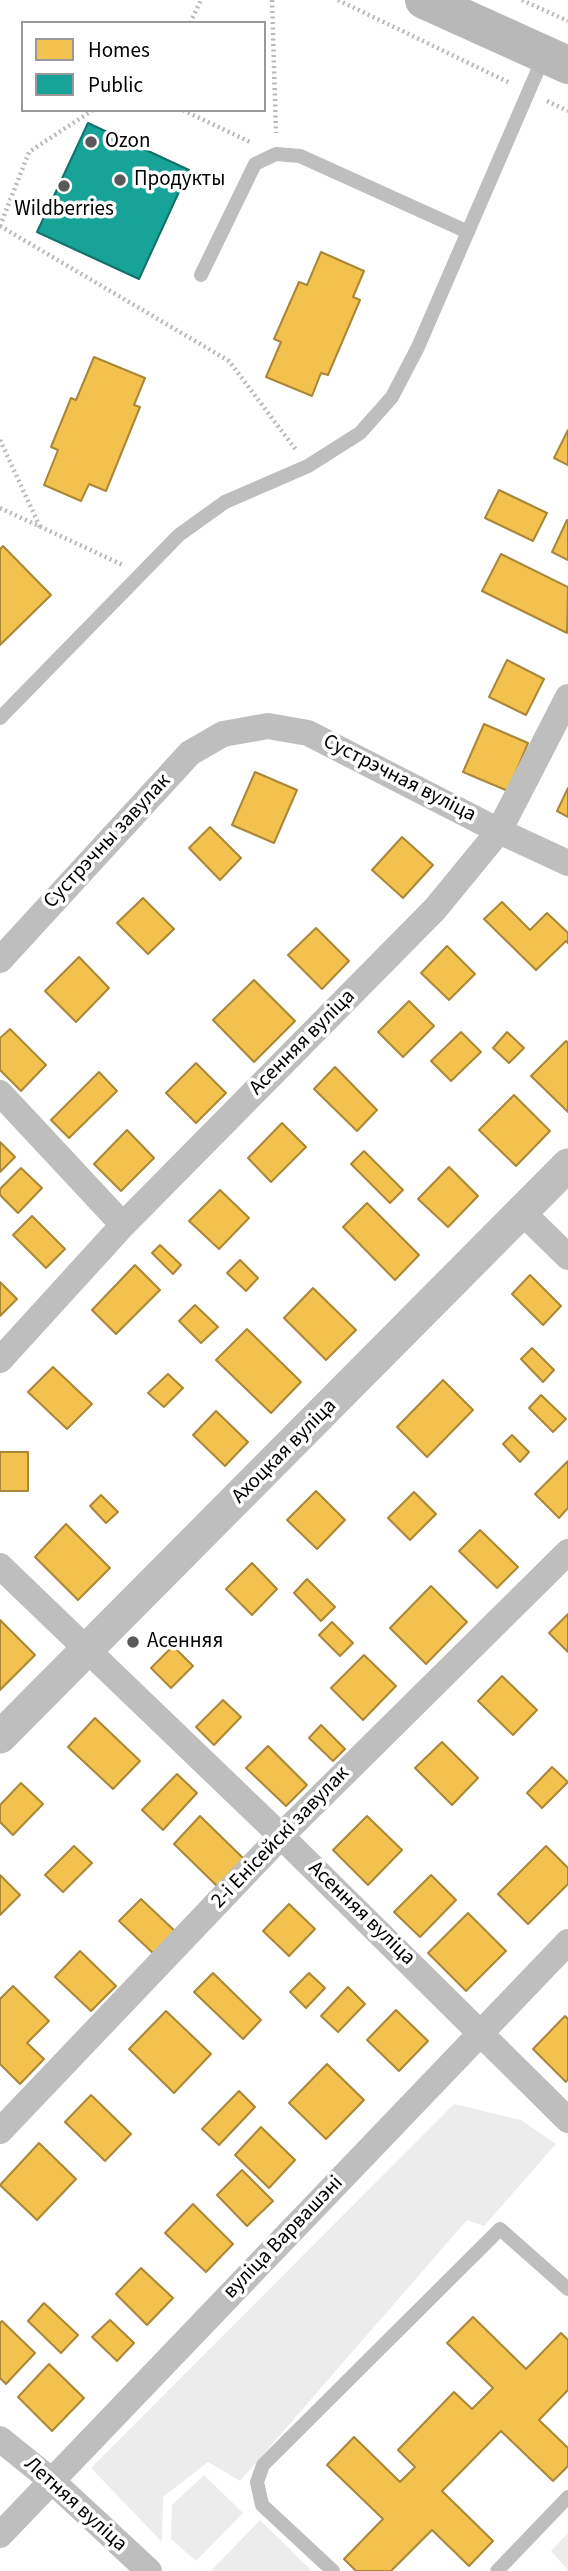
<!DOCTYPE html>
<html>
<head>
<meta charset="utf-8">
<style>
	body { margin:0 }
	#map { position:relative; width:568px; height:2571px; overflow:hidden; background:#fff; font-family:"Source Sans 3",sans-serif }
	canvas { display:block }
	.legend { position:absolute; left:21px; top:21px; width:245px; height:91px; box-sizing:border-box; background:#fff; border:2px solid #999; margin:0; padding:9px 12px; list-style:none; font-size:21px; color:#000 }
	.legend li { display:flex; align-items:center; gap:14px; height:35px }
	.legend b { width:35px; border:2px solid #999 }
</style>
</head>
<body>
<div id="map">
<canvas width="568" height="2571"></canvas>
<ul class="legend">
<li><b style="height:19px;background:#f2c14e"></b>Homes</li>
<li><b style="height:19px;background:#17a398"></b>Public</li>
</ul>
</div>
<script>
const ctx = document.querySelector('canvas').getContext('2d');
ctx.lineJoin = 'round';
function fill(path, color) { ctx.fillStyle = color; ctx.fill(path, 'evenodd'); }
function strokePath(path, color, width, dash) { ctx.strokeStyle = color; ctx.lineWidth = width; ctx.lineCap = dash ? 'butt' : 'round'; ctx.setLineDash(dash || []); ctx.stroke(path); }
function drawText(font, color, halo, rows, align = 'center') {
  ctx.font = font + ' "Source Sans 3",sans-serif'; ctx.lineWidth = 7; ctx.setLineDash([]); ctx.textBaseline = 'middle'; ctx.strokeStyle = halo; ctx.fillStyle = color; for (const [text, x, y, turn = 0] of rows) {
    ctx.save(); ctx.translate(x, y); ctx.rotate((+turn || 0) * Math.PI / 180); ctx.textAlign = isNaN(turn) ? turn : align; if (halo) ctx.strokeText(text, 0, 0); ctx.fillText(text, 0, 0); ctx.restore();
  }
}
fill(new Path2D(`
	M454 2104 521 2120 556 2144 484 2226 467 2220 240 2481 208 2462 163 2497 162 2542 91 2468Z
	M204 2475 243 2513 196 2561 171 2539 172 2505Z
	M260 2520 312 2571H211Z
	M568 2533V2570L551 2551Z`), '#ececec');
const homes = new Path2D(`
	M321 252 364 271 353 297 360 300 328 375 321 373 312 396 266 377 281 342 274 339 299 282 307 285Z
	M94 357 145 378 134 405 140 407 106 491 89 484 81 501 44 485 58 450 51 447 71 398 76 400Z
	M568 430V465L554 458Z
	M499 490 547 513 533 541 485 518Z
	M567 520H568V560L552 552Z
	M3 546 51 595 0 645V549Z
	M501 554 568 587 567 633 482 591Z
	M507 660 544 679 526 715 489 697Z
	M484 724 528 743 508 791 463 772Z
	M255 772 297 790 274 843 232 825Z
	M568 788V817L557 811Z
	M210 827 241 858 220 880 189 848Z
	M402 837 433 865 403 898 372 870Z
	M143 898 174 929 148 954 117 923Z
	M502 902 530 930 547 913 568 933V943L566 941 536 970 484 919Z
	M316 928 349 961 322 989 288 955Z
	M447 946 475 974 449 1000 421 973Z
	M79 957 109 988 76 1022 45 991Z
	M254 980 295 1021 254 1062 213 1020Z
	M409 1001 434 1026 403 1057 378 1032Z
	M10 1029 46 1065 21 1091 0 1070V1038Z
	M461 1032 481 1052 451 1081 431 1061Z
	M507 1032 524 1048 509 1063 493 1048Z
	M566 1041 568 1043V1112L531 1076Z
	M196 1063 226 1093 196 1123 166 1093Z
	M335 1067 377 1110 357 1131 314 1089Z
	M99 1072 117 1091 69 1138 51 1120Z
	M514 1095 550 1131 516 1166 479 1130Z
	M282 1123 306 1147 271 1182 248 1158Z
	M127 1130 154 1158 121 1191 94 1164Z
	M0 1142 15 1157 0 1172Z
	M364 1151 403 1190 390 1203 351 1164Z
	M449 1167 478 1196 448 1227 418 1199Z
	M21 1168 42 1188 18 1213 0 1195V1189Z
	M220 1190 249 1218 219 1249 189 1221Z
	M367 1203 419 1255 395 1280 343 1227Z
	M32 1216 65 1249 46 1268 13 1235Z
	M160 1245 181 1265 173 1274 152 1253Z
	M240 1260 258 1278 246 1291 227 1273Z
	M135 1265 160 1290 116 1334 92 1310Z
	M530 1275 561 1306 543 1325 512 1294Z
	M0 1282 17 1299 0 1316Z
	M313 1288 356 1330 326 1360 284 1318Z
	M195 1305 218 1327 201 1343 179 1321Z
	M247 1329 301 1382 271 1413 216 1360Z
	M532 1348 554 1370 543 1382 521 1359Z
	M53 1367 92 1404 67 1429 28 1392Z
	M168 1374 183 1388 164 1407 148 1393Z
	M443 1380 473 1410 427 1457 397 1427Z
	M541 1395 566 1419 553 1432 529 1408Z
	M216 1411 248 1442 225 1466 193 1435Z
	M512 1435 529 1452 520 1462 503 1444Z
	M0 1452H28V1491H0Z
	M568 1461V1508L559 1518 535 1494Z
	M316 1491 345 1520 317 1549 287 1520Z
	M414 1492 436 1514 410 1540 388 1518Z
	M101 1495 118 1512 106 1523 90 1506Z
	M66 1524 110 1568 78 1600 35 1557Z
	M480 1530 518 1567 497 1588 459 1551Z
	M252 1563 277 1589 252 1615 226 1589Z
	M307 1579 335 1607 321 1621 294 1593Z
	M431 1586 467 1622 426 1664 390 1628Z
	M568 1614V1652L549 1633Z
	M0 1620 35 1655 0 1690Z
	M332 1622 353 1643 340 1656 319 1635Z
	M173 1646 193 1666 171 1688 151 1668Z
	M364 1655 396 1686 363 1720 331 1688Z
	M502 1676 537 1710 513 1735 478 1701Z
	M223 1700 241 1717 214 1745 196 1727Z
	M95 1718 140 1761 113 1789 68 1747Z
	M321 1725 345 1749 333 1761 309 1738Z
	M442 1742 478 1778 452 1805 415 1768Z
	M268 1746 307 1785 286 1806 246 1768Z
	M552 1767 568 1782 542 1808 527 1793Z
	M177 1774 197 1793 163 1830 142 1810Z
	M21 1783 43 1804 13 1835 0 1822V1805Z
	M200 1816 244 1859 218 1887 174 1844Z
	M367 1816 402 1850 368 1885 333 1850Z
	M74 1846 92 1863 63 1892 45 1875Z
	M546 1846 568 1868V1884L528 1924 498 1894Z
	M0 1875 20 1895 0 1915Z
	M431 1875 456 1900 420 1937 394 1912Z
	M141 1899 176 1932 155 1955 119 1921Z
	M289 1904 315 1929 289 1956 263 1931Z
	M468 1913 506 1951 466 1991 428 1953Z
	M80 1951 116 1986 91 2011 55 1977Z
	M213 1973 261 2020 243 2039 194 1992Z
	M309 1973 325 1988 306 2008 290 1992Z
	M13 1986 49 2021 27 2043 44 2059 20 2084 0 2064V1999Z
	M348 1987 365 2004 338 2032 321 2016Z
	M396 2010 428 2041 399 2071 367 2040Z
	M166 2011 211 2054 174 2093 129 2049Z
	M565 2016 568 2019V2079L566 2082 533 2049Z
	M327 2064 364 2100 326 2139 289 2103Z
	M239 2091 255 2107 219 2145 202 2129Z
	M91 2095 131 2134 105 2161 65 2122Z
	M261 2127 295 2160 269 2188 235 2155Z
	M39 2143 76 2179 37 2220 0 2185Z
	M242 2170 273 2201 247 2226 217 2195Z
	M193 2204 233 2244 206 2272 165 2233Z
	M141 2268 173 2298 147 2325 116 2294Z
	M44 2303 78 2335 61 2353 28 2321Z
	M473 2317 526 2369 561 2333 568 2340V2390L539 2420 568 2448V2466L553 2481 501 2431 442 2491 493 2541 469 2566 432 2530 391 2571H356L344 2559 383 2519 327 2465 354 2437 400 2482 415 2467 398 2450 454 2392 472 2409 493 2388 447 2343Z
	M110 2320 134 2343 117 2361 92 2337Z
	M2 2321 35 2353 6 2384 0 2378V2323Z
	M49 2364 84 2398 52 2431 18 2397Z`);
fill(homes, '#f2c14e');
strokePath(homes, '#a98737', 2);
const public = new Path2D(`
	M88 123 189 170 139 279 37 232Z`);
fill(public, '#17a398');
strokePath(public, '#10726a', 2);
strokePath(new Path2D(`
	M272 0 276 133
	M338 0 510 83
	M522 0 568 21
	M190 23 201 0
	M547 101 568 111
	M183 110 252 143
	M0 226 229 361 296 450
	M0 226 29 152 93 110
	M0 440 40 527
	M0 508 123 565`), '#b9b9b9', 4.5, [2, 3.5]);
strokePath(new Path2D(`
	M201 275 255 164 276 154 300 156 468 232
	M0 718 179 535 225 502 308 466 360 433 392 397 418 347 544 56
	M333 2571 262 2505 257 2482 263 2465 500 2229 568 2289
	M497 2571 568 2497`), '#bebebe', 14);
strokePath(new Path2D(`
	M0 960 190 753 223 734 268 726 308 733 499 831 568 863
	M0 1093 123 1225
	M522 1212 568 1257
	M0 1360 123 1225 435 909 499 831 568 697
	M0 1566 281 1836 568 2120
	M0 2131 281 1836 568 1552
	M0 2439 52 2481 149 2571
	M0 2535 568 1942`), '#bebebe', 26);
strokePath(new Path2D(`
	M0 1737 568 1165`), '#bebebe', 33);
strokePath(new Path2D(`
	M424 0 568 65`), '#b8b8b8', 38);
for (const [x, y, r, color] of [
	[91,142,7,"#595959"],
	[120,180,7,"#595959"],
	[64,186,7,"#595959"],
	[133,1642,7,"#595959"]
]) { const dot = new Path2D(); dot.arc(x, y, r, 0, 2 * Math.PI); ctx.fillStyle = color; ctx.fill(dot); strokePath(dot, '#fff', 2.5); }
drawText('21px', '#000', '#fff', [
	["Ozon",105,142],
	["Продукты",134,180],
	["Wildberries",64,210,"center"],
	["Асенняя",147,1642]
], 'left');
drawText('21px', '#000', '#fff', [
	["Сустрэчная вуліца",399,779,27],
	["Сустрэчны завулак",108,842,-47],
	["Асенняя вуліца",303,1043,-45],
	["Ахоцкая вуліца",285,1452,-45],
	["2-і Енісейскі завулак",281,1838,-46],
	["Асенняя вуліца",361,1914,44],
	["вуліца Варвашэні",284,2238,-46],
	["Летняя вуліца",75,2505,42]
]);
</script>
</body>
</html>
